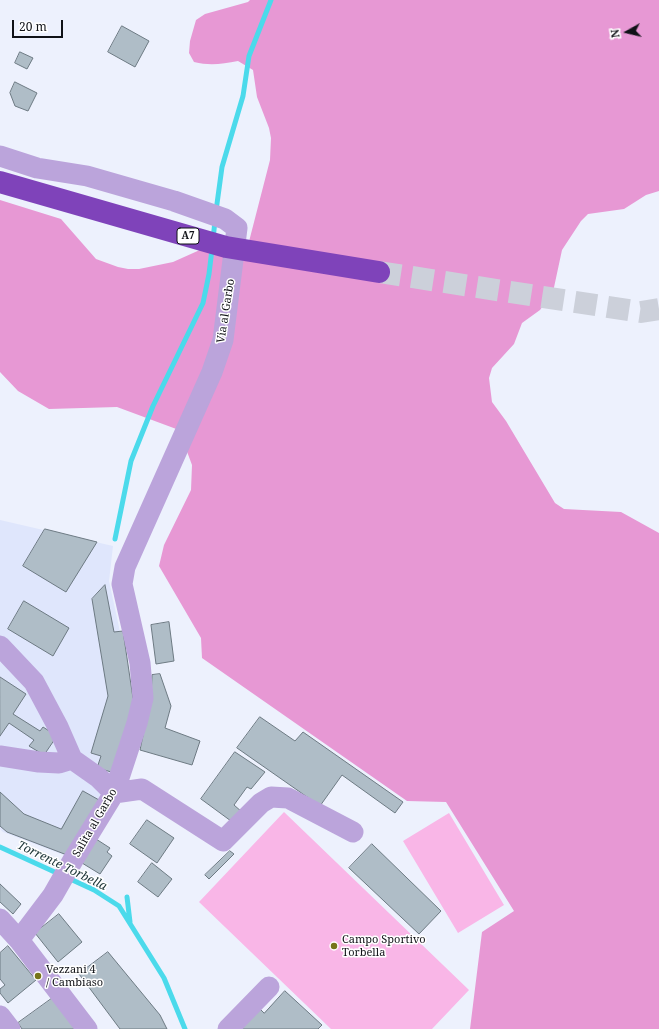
<!DOCTYPE html>
<html>
<head>
<meta charset="utf-8">
<style>
	body { margin:0 }
	#map { position:relative; width:659px; height:1029px; overflow:hidden; background:#edf1fd; font-family:"Noto Serif",serif }
	canvas { display:block }
	.north { position:absolute; left:607px; top:12px; width:40px; height:40px; -webkit-text-stroke:3px #fff; paint-order:stroke; rotate:262deg; font-size:11px; font-weight:700; line-height:16px; text-align:center; color:#101217 }
	.north::after { content:''; display:block; margin:auto; width:14px; height:18px; background:#101217; clip-path:polygon(50% 0,100% 100%,50% 72%,0 100%) }
	.scale { position:absolute; left:12px; top:20px; width:51px; height:18px; box-sizing:border-box; border:2px solid #101217; border-top:0; padding-left:5px; font-size:12px; line-height:14px; white-space:nowrap; color:#101217; -webkit-text-stroke:3px #fff; paint-order:stroke }
</style>
</head>
<body>
<div id="map">
<canvas width="659" height="1029"></canvas>
<div class="north">N</div>
<div class="scale">20 m</div>
</div>
<script>
const ctx = document.querySelector('canvas').getContext('2d');
ctx.lineJoin = 'round';
function fill(path, color) { ctx.fillStyle = color; ctx.fill(path, 'evenodd'); }
function strokePath(path, color, width, dash) { ctx.strokeStyle = color; ctx.lineWidth = width; ctx.lineCap = dash ? 'butt' : 'round'; ctx.setLineDash(dash || []); ctx.stroke(path); }
function drawText(font, color, halo, rows, align = 'center') {
  ctx.font = font + ' "Noto Serif",serif'; ctx.lineWidth = 3; ctx.setLineDash([]); ctx.textBaseline = 'middle'; ctx.strokeStyle = halo; ctx.fillStyle = color; for (const [text, x, y, turn = 0] of rows) {
    ctx.save(); ctx.translate(x, y); ctx.rotate((+turn || 0) * Math.PI / 180); ctx.textAlign = isNaN(turn) ? turn : align; if (halo) ctx.strokeText(text, 0, 0); ctx.fillText(text, 0, 0); ctx.restore();
  }
}
fill(new Path2D(`
	M0 520 113 546 109 581 119 627 130 705 109 787 69 857 3 832 0 829Z`), '#dfe6fc');
fill(new Path2D(`
	M284 812 469 990 432 1029H331L199 902Z
	M449 813 504 905 458 933 403 841Z`), '#f9b6e7');
fill(new Path2D(`
	M250 0H659V191L646 195 624 209 588 214 581 221 562 250 553 292 540 310 522 323 514 344 492 368 489 378 492 402 506 421 555 503 564 509 621 512 659 533V1029H470L482 932 514 911 446 802 407 801 202 658 201 638 159 566 164 545 191 490 192 465 179 430 117 407 49 409 18 391 0 372V200L61 219 96 259 118 267 128 269H139L173 262 202 249 244 261 270 160 271 138 269 128 257 97 253 70 238 61C222 64 210 66 194 62L189 53 190 41 196 20 205 14 248 2Z`), '#e798d4');
strokePath(new Path2D(`
	M216 211 222 167 243 96 249 56 271 0
	M213 239 215 221
	M115 539 131 461 153 406 203 303 209 274 212 249
	M0 847 59 874
	M68 878 94 890 119 906 164 978 185 1029
	M127 897 130 922`), '#4bdaeb', 5);
const building = new Path2D(`
	M122 26 149 41 135 67 108 52Z
	M20 52 33 58 27 69 15 63Z
	M15 82 37 93 28 111 15 106 10 93Z
	M45 529 97 542 66 592 23 566Z
	M105 585 114 632 123 631 134 705 115 773 97 768 101 756 91 753 108 696 92 599Z
	M24 601 69 628 53 656 8 629Z
	M169 622 174 661 156 664 151 625Z
	M160 674 171 706 165 728 200 741 192 765 140 750 151 697 152 675Z
	M0 677 26 694 13 714 40 731 43 727 57 736 44 755 29 746 34 740 9 723 0 736Z
	M260 717 295 741 303 732 403 802 395 813 342 775 320 806 237 748Z
	M235 752 265 772 251 789 247 787 234 805 242 812 231 821 201 799Z
	M83 791 99 800 67 855 7 832 0 826V792L24 814 61 829Z
	M147 820 174 838 157 863 130 844Z
	M96 839 110 848 107 852 112 856 100 874 82 863Z
	M372 844 441 911 419 934 349 868Z
	M230 851 234 854 209 879 205 875Z
	M152 863 172 879 158 897 138 882Z
	M0 884 21 904 13 914 0 902Z
	M59 914 82 942 58 962 35 933Z
	M8 946 36 980 8 1003 0 993V989L5 985 0 979V953Z
	M108 952 160 1015 167 1029H120L79 974Z
	M285 991 322 1025 318 1029H237L258 1007 264 1013Z
	M54 997 76 1029H22L18 1023Z`);
fill(building, '#afbdc7');
strokePath(building, '#6d7a83', 1);
strokePath(new Path2D(`
	M379 272 641 312 659 309`), '#ccd0da', 22, [22, 11]);
strokePath(new Path2D(`
	M0 156 37 168 87 176 174 201 225 219 237 228 223 340 212 372 125 567 122 584 140 663 143 698 137 723 114 793 73 860 53 895 19 940
	M0 646 34 682 58 727 72 759 99 778 114 793 142 789 223 841 261 803 271 797 288 798 353 832
	M0 756 39 762 59 763 72 759
	M0 919 19 940 87 1029
	M0 1016 10 1029
	M228 1029 269 987`), '#bba4db', 21);
strokePath(new Path2D(`
	M0 182 226 247 379 272`), '#7f43ba', 22);
for (const [x, y, r, color] of [
	[334,946,4,"#76751a"],
	[38,976,4,"#76751a"]
]) { const dot = new Path2D(); dot.arc(x, y, r, 0, 2 * Math.PI); ctx.fillStyle = color; ctx.fill(dot); strokePath(dot, '#fff', 1.5); }
for (const [x, y, w] of [
	[188,236,22]
]) { const box = new Path2D(); box.roundRect(x - w / 2, y - 8, w, 16, 3); ctx.fillStyle = '#fff'; ctx.fill(box); strokePath(box, '#101217', 1); }
drawText('bold 10px', '#101217', null, [
	["A7",188,236]
]);
drawText('11px', '#101217', '#fff', [
	["Via al Garbo",226,311,-81],
	["Salita al Garbo",95,823,-60]
]);
drawText('11px', '#101217', '#fff', [
	["Campo Sportivo",342,940],
	["Torbella",342,953],
	["Vezzani 4",46,970],
	["/ Cambiaso",46,983]
], 'left');
drawText('italic 12px', '#1b3336', '#fff', [
	["Torrente Torbella",62,866,26]
]);
</script>
</body>
</html>
